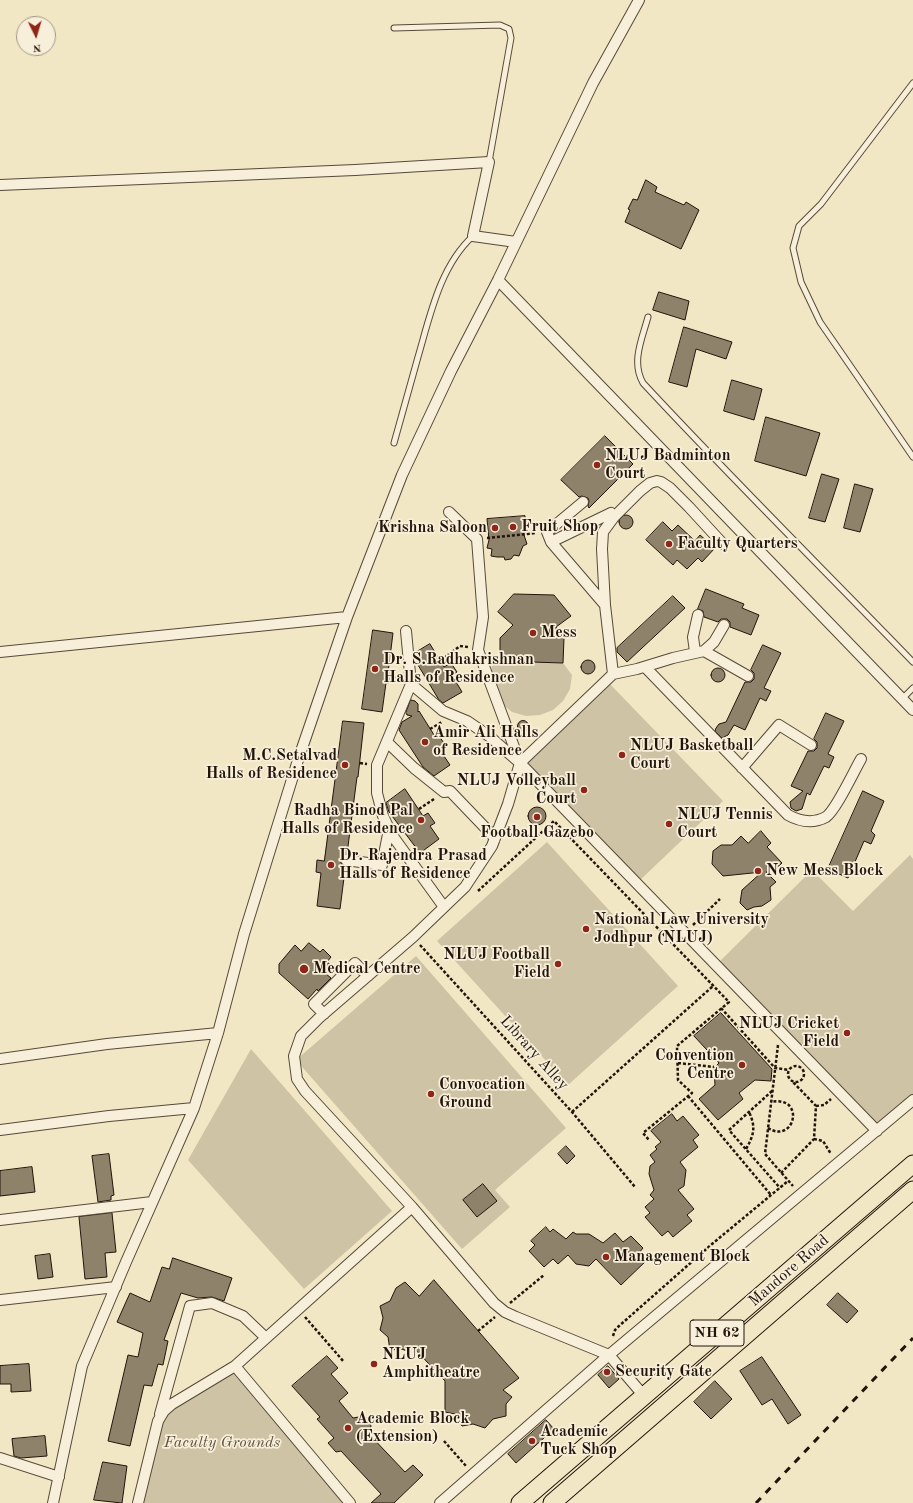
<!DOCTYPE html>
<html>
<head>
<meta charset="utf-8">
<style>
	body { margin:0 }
	#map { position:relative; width:913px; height:1503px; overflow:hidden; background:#f2e7c4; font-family:"Old Standard TT",serif }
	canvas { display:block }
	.north { position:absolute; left:16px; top:16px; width:40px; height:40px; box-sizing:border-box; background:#f7efd9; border:1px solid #a29787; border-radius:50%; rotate:175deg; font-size:11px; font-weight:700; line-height:16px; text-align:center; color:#22140b }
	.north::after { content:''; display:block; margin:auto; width:14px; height:18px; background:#8f2418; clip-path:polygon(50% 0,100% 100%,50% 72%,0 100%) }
</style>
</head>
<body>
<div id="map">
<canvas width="913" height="1503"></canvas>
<div class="north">N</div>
</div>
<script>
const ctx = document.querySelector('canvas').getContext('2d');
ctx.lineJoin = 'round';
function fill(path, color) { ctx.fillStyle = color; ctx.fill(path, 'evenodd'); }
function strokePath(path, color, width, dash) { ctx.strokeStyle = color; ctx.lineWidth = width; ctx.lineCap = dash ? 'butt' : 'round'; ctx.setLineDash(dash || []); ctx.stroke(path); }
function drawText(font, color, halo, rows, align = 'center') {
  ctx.font = font + ' "Old Standard TT",serif'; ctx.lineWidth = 3.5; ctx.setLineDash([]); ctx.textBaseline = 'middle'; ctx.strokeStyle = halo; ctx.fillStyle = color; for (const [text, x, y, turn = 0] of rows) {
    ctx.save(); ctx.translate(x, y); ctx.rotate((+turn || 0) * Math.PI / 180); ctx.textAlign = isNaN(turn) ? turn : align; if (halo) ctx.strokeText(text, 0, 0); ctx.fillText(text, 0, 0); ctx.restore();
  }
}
fill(new Path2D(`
	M500 661 563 663 572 675 570 689 563 701 553 710 540 715 526 716 512 712 501 703 491 678 492 665Z
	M606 680 723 801 637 883 520 763Z
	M547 842 678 986 568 1085 437 941Z
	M910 855 913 859V1100L877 1131 715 966 812 870 853 911Z
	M416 956 566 1128 495 1190 510 1207 462 1249 296 1060Z
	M251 1049 392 1211 304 1289 188 1160Z
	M235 1366 350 1503H140L164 1411Z`), '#cfc3a5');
const building = new Path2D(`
	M646 180 657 187 655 192 684 205 686 202 699 210 681 249 625 222 630 210 628 209 633 199 637 200Z
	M659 292 689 301 685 320 653 310Z
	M684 327 732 342 726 359 696 349 687 387 669 382Z
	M732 380 762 389 754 420 724 411Z
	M766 417 820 433 806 476 755 461Z
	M605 436 633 464 589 508 588 506 589 501 588 498 582 496 579 497 561 480Z
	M822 474 839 479 825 522 809 518Z
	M855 484 873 489 860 532 844 528Z
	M619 522a7 7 0 1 1 14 0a7 7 0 1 1-14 0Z
	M525 516 526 532H523L527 544 523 546 519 556 514 555 511 559 505 560 504 557H497L491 556 492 549 487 548 489 540 487 519Z
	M663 522 672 531 678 525 695 541 700 535 715 548 702 562 698 558 687 569 677 560 673 565 646 540Z
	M706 589 744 604 742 608 759 615 751 635 730 627V622L727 619H721L718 622 704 617 703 611 698 609Z
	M514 594 554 595 571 616 556 627 564 638 563 663 500 661V638L513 625 498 612Z
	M673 596 685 608 627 662 617 652V648Z
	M373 630 393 633 388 673H390L389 683H386L382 712 362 709Z
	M430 644 444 667 451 663 457 672 452 675 462 692 443 703 439 700 415 660V653Z
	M763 645 781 653 764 688 771 691 766 701 760 698 745 730 734 725 728 735 722 738 715 731 716 728 719 724 726 722 745 682H751L754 679V673L751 670Z
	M581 667a7 7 0 1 1 14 0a7 7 0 1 1-14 0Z
	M711 675a7 7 0 1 1 14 0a7 7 0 1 1-14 0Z
	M411 700 415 701 418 704V712L419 711 436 738 439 736 446 746 440 750 450 765 434 776 423 767 399 730 402 722 412 716 407 715 406 713Z
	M826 713 844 721 828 754 834 757 829 768 824 766 810 795 807 793 802 809 796 811 791 808 790 802 803 791 791 786 808 751H814L817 748V742L814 739Z
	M517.5 726a5.5 5.5 0 1 1 11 0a5.5 5.5 0 1 1-11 0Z
	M343 721 364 723 358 777H357L347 854 341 856 340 860 342 865 345 866V870L340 909 317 906 321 873 316 872 317 860 324 861Z
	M405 789 423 816 428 813 435 823 430 826 439 839 420 853 389 812 386 803Z
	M863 791 884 801 871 831 875 835 871 844 864 841 848 878 828 869Z
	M528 816a9 9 0 1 1 18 0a9 9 0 1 1-18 0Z
	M761 831 771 843 767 847 782 863 773 871 766 872 776 882 770 887 771 900 762 906 754 907 747 910 740 903 742 890 762 872 723 876 712 864 713 851 721 845H732L741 836 748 843Z
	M309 943 320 952 323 949 331 957 327 962 332 966 325 973 331 978 318 991 317 989 308 999 279 973V964L295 945 301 951Z
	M721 1013 772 1069 771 1081 755 1080 739 1093 743 1099 718 1120 699 1099 715 1085 714 1068 719 1063 694 1036Z
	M672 1114 677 1121 683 1116 699 1135 693 1140 698 1147 680 1162 686 1170 684 1186 678 1190 694 1209 687 1215 692 1221 673 1237 668 1231 662 1236 645 1217 650 1213 645 1207 654 1199 650 1195 654 1190 649 1174 650 1166 655 1162 650 1155 657 1149 655 1147 661 1142 651 1131Z
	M566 1146 575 1156 567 1164 558 1154Z
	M109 1154 114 1195 111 1196V1200L98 1202 92 1156Z
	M32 1167 35 1192 0 1196V1171Z
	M483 1184 497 1201 477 1217 463 1200Z
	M112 1213 116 1252 105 1253 107 1277 85 1279 79 1217Z
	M546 1227 550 1232 553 1229 566 1239 573 1232 576 1234H589L603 1243 615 1233 623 1242 631 1236 643 1248 639 1253 647 1260 621 1285 596 1259 589 1266 576 1264 568 1255 558 1264 553 1259 544 1267 529 1251 535 1245 531 1241Z
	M50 1254 53 1277 38 1279 35 1256Z
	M173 1258 232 1278 224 1301 212 1297 198 1298 181 1293 164 1340 168 1341 163 1365 158 1364 152 1386 144 1385 130 1446 108 1441 128 1355 138 1357 143 1333 117 1322 130 1293 150 1302 162 1267 169 1269Z
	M434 1280 519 1378 503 1390 512 1397 506 1404V1416L493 1419 485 1428 473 1424 462 1426 455 1414 445 1412V1381L412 1346 409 1352 402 1349 390 1350 388 1337 380 1330 383 1318 380 1306 390 1301 396 1288 405 1282 419 1296Z
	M838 1293 858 1311 847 1323 827 1305Z
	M327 1356 338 1368 331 1374 348 1393 339 1401 353 1418 364 1416 369 1420 371 1426 369 1434 405 1472 413 1465 423 1475 394 1503H371L381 1494 341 1451 336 1452 328 1443 334 1438 317 1419 320 1417 292 1386Z
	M762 1357 801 1415 788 1424 772 1399 762 1405 740 1371Z
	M29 1364 31 1391 11 1392V1384H0V1366Z
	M608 1366 619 1379 609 1388 598 1375Z
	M715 1381 732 1399 711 1419 694 1402Z
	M546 1420 554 1429 516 1463 508 1454Z
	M45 1436 47 1456 21 1458 14 1456 12 1439Z
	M103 1462 127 1466 122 1503 94 1500Z`);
fill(building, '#8e826b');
strokePath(building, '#22140b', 1);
const service = new Path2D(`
	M394 28 500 25 509 29 511 38 489 162
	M913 83 821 204 799 226 793 248 801 282 820 322 913 457
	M648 317C642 339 631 362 643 383 731 478 823 569 913 662
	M394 443C402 415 410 386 418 357 430 316 440 266 473 236
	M902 699 913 688`);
const minor = new Path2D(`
	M0 185 355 170 489 162 473 236 516 242
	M498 280 913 710
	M449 512 477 539 483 617 478 650 520 763 508 804 492 846 465 887 413 937 319 1018 301 1036 294 1056 297 1079 305 1091 412 1207 494 1303 505 1312 516 1317 609 1355 644 1396
	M551 542 547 532 583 502
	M605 605 551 542 611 513 614 517
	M406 631 411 684 377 765V793L383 816 392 835 444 907
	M704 651 714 642 724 625
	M0 652 347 617
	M695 652 693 637 698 615
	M645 667 788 815C799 821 813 824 826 817 836 810 854 771 861 759
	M613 674 637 669 673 658 704 651 748 676
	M411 684 443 711 467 721 489 736 520 763 877 1131
	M387 742 414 768 444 792 450 791 495 838
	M520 763 613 674 605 605 602 549 603 532 614 517 640 491 650 483 657 481 661 482 670 488 689 507 723 544
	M742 768 779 725 811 745
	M346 860 382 865 389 829
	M324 1014 314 1004 355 963 368 976
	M0 1059 107 1044 218 1033
	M0 1130 109 1116 194 1108
	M0 1220 152 1202
	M0 1300 116 1287
	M235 1366 350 1503
	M160 1414 190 1306 212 1303 243 1316 266 1338
	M0 1458 59 1477
	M53 1503 82 1366 126 1262 194 1108 218 1033 244 934 298 760 347 617 402 475 451 371 498 280 593 83 639 0
	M138 1503 158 1421 164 1411 172 1404 235 1366 412 1207
	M440 1503 609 1355 913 1100`);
const trunk = new Path2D(`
	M520 1503 913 1164
	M552 1503 913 1190`);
strokePath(service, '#564939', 7);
strokePath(minor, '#564939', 12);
strokePath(trunk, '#22140b', 19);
strokePath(new Path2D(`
	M487 538 536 533
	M440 661 460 646 468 647
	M390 677 400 678
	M430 729 442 722
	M360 763 367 764
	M419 809 434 799
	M478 891 554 821 729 1002 677 1046 678 1080 692 1093 643 1133 649 1140
	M693 925 720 899
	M420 945 572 1112 635 1187
	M721 1008 775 1068 789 1070
	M778 1045 765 1154 793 1186
	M678 1063 714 1067
	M788 1074a8 8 0 1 1 16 0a8 8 0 1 1-16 0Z
	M772 1091 729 1130 780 1188
	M688 1096 771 1195
	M816 1106 824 1105 831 1099
	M572 1112 713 986
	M768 1128C795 1145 806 1095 771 1102
	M814 1139 823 1141 831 1154
	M746 1149C754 1135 756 1127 749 1112
	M781 1173 814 1139 816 1106 792 1081
	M510 1303 544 1275
	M305 1317 344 1362
	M478 1331 495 1317
	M613 1336 615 1330 619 1326 712 1244 788 1181
	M444 1441 466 1466`), '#22140b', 2.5, [3, 2]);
strokePath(service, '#f7efd9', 5);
strokePath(minor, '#f7efd9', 10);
strokePath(trunk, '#f2e7c4', 17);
strokePath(new Path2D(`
	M756 1503 913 1338`), '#22140b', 3, [7, 7]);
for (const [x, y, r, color] of [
	[597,465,4,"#8f2418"],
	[513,527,4,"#8f2418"],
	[495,528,4,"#8f2418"],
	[669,544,4,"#8f2418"],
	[533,633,4,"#8f2418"],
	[375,669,4,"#8f2418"],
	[425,742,4,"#8f2418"],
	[622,755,4,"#8f2418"],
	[345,765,4,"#8f2418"],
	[584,790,4,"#8f2418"],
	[537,817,4,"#8f2418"],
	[421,820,4,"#8f2418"],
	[669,824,4,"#8f2418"],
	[331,865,4,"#8f2418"],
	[758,871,4,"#8f2418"],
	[586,929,4,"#8f2418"],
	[558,964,4,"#8f2418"],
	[304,969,5,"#8f2418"],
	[847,1033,4,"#8f2418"],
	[742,1065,4,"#8f2418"],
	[431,1094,4,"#8f2418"],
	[606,1257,4,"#8f2418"],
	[374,1364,4,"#8f2418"],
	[607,1372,4,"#8f2418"],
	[348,1428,4,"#8f2418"],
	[532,1441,4,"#8f2418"]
]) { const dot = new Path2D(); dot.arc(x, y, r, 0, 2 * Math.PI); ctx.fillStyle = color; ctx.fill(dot); strokePath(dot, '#f7efd9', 1.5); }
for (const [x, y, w] of [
	[717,1333,54]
]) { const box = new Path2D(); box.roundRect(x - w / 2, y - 13, w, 26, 3); ctx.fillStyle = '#f7efd9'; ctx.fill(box); strokePath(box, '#22140b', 1); }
drawText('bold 15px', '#22140b', null, [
	["NH 62",717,1333]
]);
drawText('bold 16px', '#22140b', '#f7efd9', [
	["NLUJ Badminton",605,456],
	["Court",605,474],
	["Fruit Shop",521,527],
	["Krishna Saloon",487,528,"right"],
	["Faculty Quarters",677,544],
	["Mess",541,633],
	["Dr. S.Radhakrishnan",383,660],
	["Halls of Residence",383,678],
	["Amir Ali Halls",433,733],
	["of Residence",433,751],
	["NLUJ Basketball",630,746],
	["Court",630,764],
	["M.C.Setalvad",337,756,"right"],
	["Halls of Residence",337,774,"right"],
	["NLUJ Volleyball",576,781,"right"],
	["Court",576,799,"right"],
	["Radha Binod Pal",413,811,"right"],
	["Halls of Residence",413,829,"right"],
	["NLUJ Tennis",677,815],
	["Court",677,833],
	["Football Gazebo",537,833,"center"],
	["Dr. Rajendra Prasad",339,856],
	["Halls of Residence",339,874],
	["New Mess Block",766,871],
	["National Law University",594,920],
	["Jodhpur (NLUJ)",594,938],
	["NLUJ Football",550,955,"right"],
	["Field",550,973,"right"],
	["Medical Centre",313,969],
	["NLUJ Cricket",839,1024,"right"],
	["Field",839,1042,"right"],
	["Convention",734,1056,"right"],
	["Centre",734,1074,"right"],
	["Convocation",439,1085],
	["Ground",439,1103],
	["Management Block",614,1257],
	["NLUJ",382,1355],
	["Amphitheatre",382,1373],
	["Security Gate",615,1372],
	["Academic Block",356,1419],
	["(Extension)",356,1437],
	["Academic",540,1432],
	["Tuck Shop",540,1450]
], 'left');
drawText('16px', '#22140b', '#f7efd9', [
	["Library Alley",534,1053,48],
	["Mandore Road",789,1271,-41]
]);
drawText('italic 16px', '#5f5141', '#f7efd9', [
	["Faculty Grounds",222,1443]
]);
</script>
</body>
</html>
